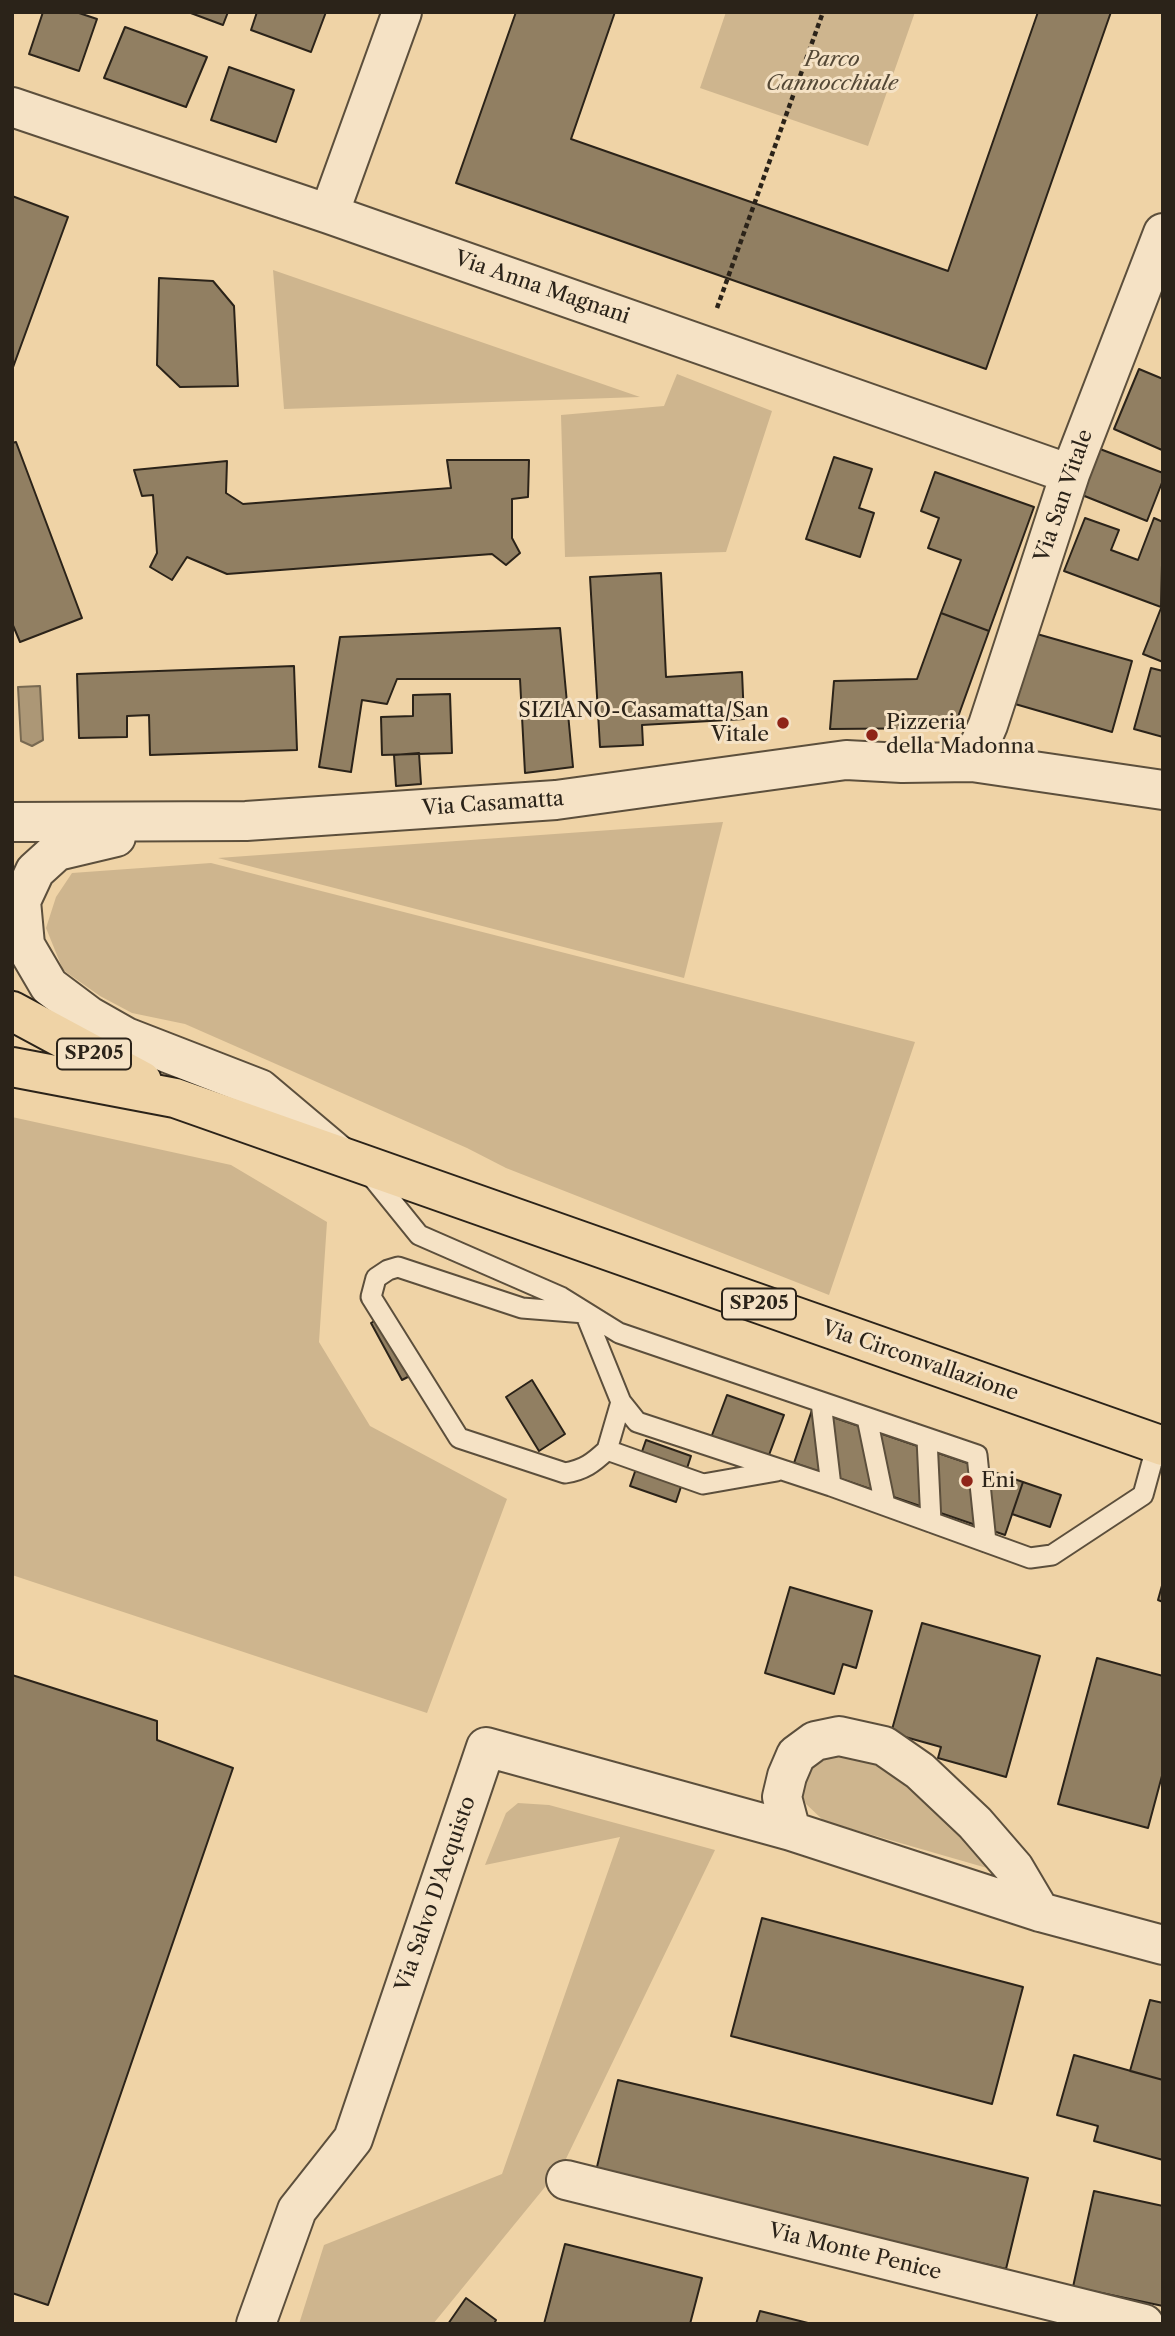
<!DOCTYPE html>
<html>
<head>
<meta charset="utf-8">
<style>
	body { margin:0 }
	#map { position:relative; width:1175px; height:2336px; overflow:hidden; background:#efd3a6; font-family:"Libre Caslon Text",serif }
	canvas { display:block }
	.frame { position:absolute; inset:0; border:14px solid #2b2319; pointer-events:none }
</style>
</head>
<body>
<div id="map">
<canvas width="1175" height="2336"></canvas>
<div class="frame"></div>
</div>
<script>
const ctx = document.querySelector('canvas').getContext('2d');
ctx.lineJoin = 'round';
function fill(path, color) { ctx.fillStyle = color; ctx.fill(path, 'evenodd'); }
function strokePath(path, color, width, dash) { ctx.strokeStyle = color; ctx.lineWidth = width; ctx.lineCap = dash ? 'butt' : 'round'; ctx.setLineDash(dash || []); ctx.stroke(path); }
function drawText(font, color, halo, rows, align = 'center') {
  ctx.font = font + ' "Libre Caslon Text",serif'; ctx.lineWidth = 6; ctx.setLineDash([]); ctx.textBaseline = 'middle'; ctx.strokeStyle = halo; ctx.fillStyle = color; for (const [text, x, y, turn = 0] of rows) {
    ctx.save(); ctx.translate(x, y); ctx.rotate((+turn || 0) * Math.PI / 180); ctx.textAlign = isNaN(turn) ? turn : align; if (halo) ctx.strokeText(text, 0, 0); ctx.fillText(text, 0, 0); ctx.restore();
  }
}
fill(new Path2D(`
	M726 12H915L868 146 700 88Z
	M273 270 640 397 284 409Z
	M677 374 772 411 726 552 565 557 561 415 664 406Z
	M723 822 684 978 218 858Z
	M211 863 915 1042 829 1295 506 1168 467 1148 185 1024 132 1013 100 996 63 970 46 928 56 897 72 873Z
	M12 1117 231 1165 327 1222 319 1342 370 1426 507 1499 427 1713 12 1575Z
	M845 1754 866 1756 913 1792 973 1843 987 1868 824 1821 806 1804 799 1787C811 1760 816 1759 845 1754Z
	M518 1803 549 1805 715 1850 563 2165 433 2324H299L324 2245 502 2174 620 1837 485 1865 506 1813Z`), '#ceb58e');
const water = new Path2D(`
	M40 686 43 740 32 746 21 741 18 687Z`);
fill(water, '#ac9776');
strokePath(water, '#786951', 2);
const building = new Path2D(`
	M43 12H76L97 19 79 71 29 54Z
	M188 12H228L223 25Z
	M257 12H326L311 52 251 30Z
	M516 12H615L571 139 948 271 1038 12H1111L986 369 456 183Z
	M125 27 207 57 186 107 104 78Z
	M229 67 294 90 276 142 211 120Z
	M12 196 68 217 12 370Z
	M159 278 213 281 234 306 238 386 180 387 157 365Z
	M1139 369 1163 379 1162 450 1114 429Z
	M16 442 82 618 20 642 12 623V443Z
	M1100 449 1163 473V480L1147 521 1082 495Z
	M834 457 872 469 859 508 874 513 860 557 806 539Z
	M447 460H529L528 497 512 499V538L520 553 506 565 492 554 227 574 187 557 172 580 150 567 157 553 153 495 142 496 134 470 227 461 226 493 243 504 451 488Z
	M935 472 1034 507 989 631 941 613 961 560 928 548 939 518 921 511Z
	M1085 518 1119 530 1111 550 1138 560 1154 518 1163 522 1161 607 1064 571Z
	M661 573 666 677 742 672 744 719 642 725 643 745 600 747 590 577Z
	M1163 603V662L1143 654Z
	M941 613 989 631 954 728 830 729 834 681 917 679Z
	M560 628 573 767 525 773 520 679H397L387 704 362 700 351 772 319 767 340 637Z
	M1037 634 1132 661 1112 732 1015 704Z
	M294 666 297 750 150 755 149 715 127 716V737L79 738 77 674Z
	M1151 668 1163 671V737L1134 729Z
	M450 694 452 753 382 755 381 717 413 716V695Z
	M419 753 421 784 396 786 394 755Z
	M391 1311 425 1368 402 1380 371 1323Z
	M532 1380 565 1434 539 1451 506 1397Z
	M727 1395 784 1415 763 1471 706 1451Z
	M812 1410 1023 1482 1005 1535 794 1463Z
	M646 1440 691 1456 676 1502 630 1486Z
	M1023 1482 1061 1495 1050 1527 1012 1514Z
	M1163 1582V1602L1158 1600Z
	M790 1587 872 1611 856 1668 843 1664 834 1694 765 1673Z
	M922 1623 1040 1656 1006 1777 938 1758 941 1747 891 1733Z
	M1097 1658 1163 1676V1772L1148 1828 1058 1804Z
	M12 1675 157 1721V1740L233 1768 48 2305 12 2293Z
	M762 1918 1023 1987 992 2104 731 2036Z
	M1150 2000 1163 2003V2080L1130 2071Z
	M1074 2055 1163 2080V2160L1094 2141 1098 2126 1057 2115Z
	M618 2080 1028 2178 1006 2269 596 2171Z
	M1094 2191 1163 2206V2306L1073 2287Z
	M565 2244 702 2278 690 2324H544Z
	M466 2298 496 2320 494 2324H448Z
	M760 2311 812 2324H756Z`);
fill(building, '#917f62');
strokePath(building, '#2b2319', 2);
const lane = new Path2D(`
	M368 1172 419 1235 561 1297 619 1333 977 1455 986 1542
	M621 1402 607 1450 703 1484 777 1471
	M821 1402 831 1486
	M867 1418 885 1505
	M927 1439 931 1522
	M607 1450C593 1463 584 1470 565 1473L459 1438 371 1297 376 1278 388 1270 398 1267 522 1308 585 1313 621 1402 637 1422 831 1486 1030 1558 1052 1555 1143 1495 1157 1444`);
const street = new Path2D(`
	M12 107 329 214 1070 474
	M329 214 402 12
	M972 762 988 725 1070 474 1163 233
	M12 822 246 821 556 800 846 760 902 763 972 762 1163 790
	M116 837 57 851 35 871 21 901 25 945 49 986 89 1016 126 1037 260 1089 337 1154
	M1040 1912 1014 1868 975 1823 920 1771 884 1746 839 1736 815 1741 796 1755 787 1776 782 1797 791 1831 1040 1912 1163 1945
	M566 2180 1144 2324
	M256 2324 297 2210 353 2139 486 1747 791 1831`);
const primary = new Path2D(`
	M12 1011 142 1081
	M12 1067 175 1098 1163 1446`);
strokePath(lane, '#5c4f3c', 23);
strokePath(street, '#5c4f3c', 42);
strokePath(primary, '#2b2319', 42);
strokePath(new Path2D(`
	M717 308 823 12`), '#2b2319', 4.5, [5, 3.5]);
strokePath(lane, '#f5e2c5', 19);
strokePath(street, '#f5e2c5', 38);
strokePath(primary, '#efd3a6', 38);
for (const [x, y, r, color] of [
	[783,723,7,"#8f2418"],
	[872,735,7,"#8f2418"],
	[967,1481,7,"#8f2418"]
]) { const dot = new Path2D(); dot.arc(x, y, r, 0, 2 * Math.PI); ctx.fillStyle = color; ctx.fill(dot); strokePath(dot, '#f5e2c5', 2.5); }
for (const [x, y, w] of [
	[94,1054,74],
	[759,1304,74]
]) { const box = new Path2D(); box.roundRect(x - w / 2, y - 15.5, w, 31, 5); ctx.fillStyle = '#f5e2c5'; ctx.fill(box); strokePath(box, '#2b2319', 2); }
drawText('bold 19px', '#2b2319', null, [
	["SP205",94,1054],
	["SP205",759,1304]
]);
drawText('italic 21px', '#544836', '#f5e2c5', [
	["Parco",832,60],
	["Cannocchiale",832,84]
]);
drawText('21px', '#2b2319', '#f5e2c5', [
	["Via Anna Magnani",542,288,19],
	["Via San Vitale",1064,496,-71],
	["Via Casamatta",493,804,-4],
	["Via Circonvallazione",920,1361,19],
	["Via Salvo D'Acquisto",436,1894,-71],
	["Via Monte Penice",855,2252,14]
]);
drawText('21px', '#2b2319', '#f5e2c5', [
	["SIZIANO-Casamatta/San",769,711,"right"],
	["Vitale",769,735,"right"],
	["Pizzeria",886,723],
	["della Madonna",886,747],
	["Eni",981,1481]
], 'left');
</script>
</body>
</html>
